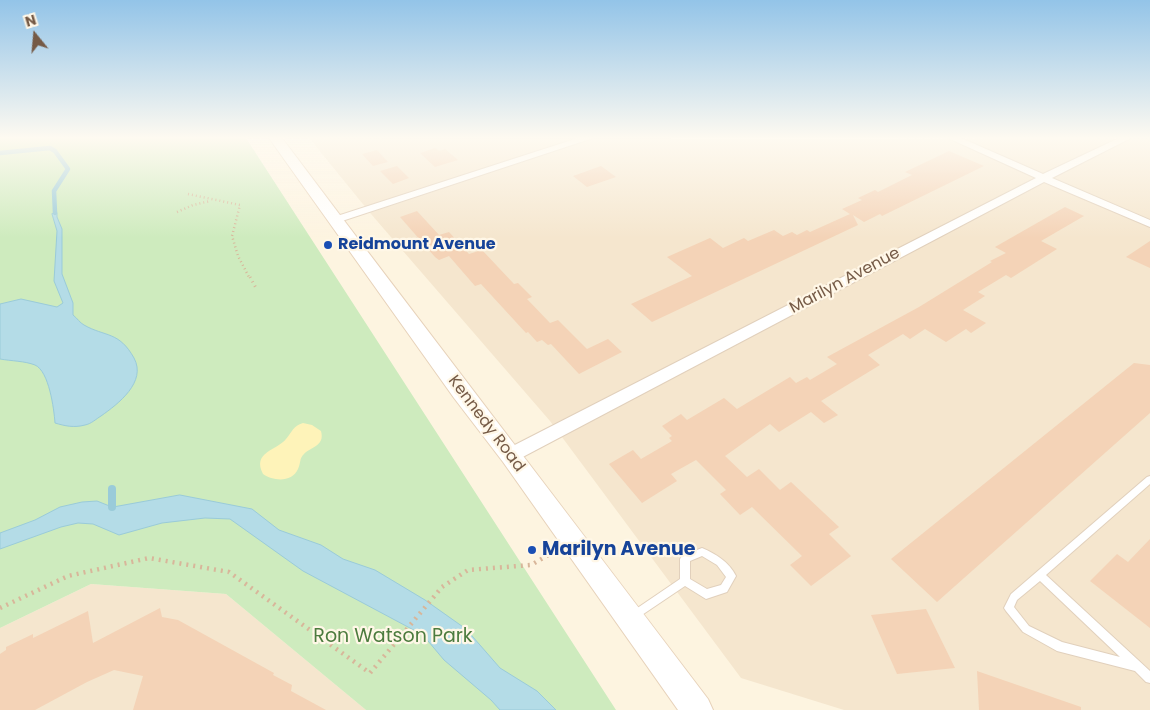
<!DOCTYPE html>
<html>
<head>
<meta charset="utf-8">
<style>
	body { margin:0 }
	#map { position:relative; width:1150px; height:710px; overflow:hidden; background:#fdf4e0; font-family:Poppins,sans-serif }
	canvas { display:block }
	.north { position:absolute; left:10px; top:10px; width:50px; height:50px; -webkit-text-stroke:4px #fff7e7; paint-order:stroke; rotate:343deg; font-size:14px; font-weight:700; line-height:20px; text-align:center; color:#755a46 }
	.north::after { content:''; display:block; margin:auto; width:18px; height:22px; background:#755a46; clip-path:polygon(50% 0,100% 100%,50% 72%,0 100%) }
</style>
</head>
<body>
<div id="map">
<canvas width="1150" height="710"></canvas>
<div class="north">N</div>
</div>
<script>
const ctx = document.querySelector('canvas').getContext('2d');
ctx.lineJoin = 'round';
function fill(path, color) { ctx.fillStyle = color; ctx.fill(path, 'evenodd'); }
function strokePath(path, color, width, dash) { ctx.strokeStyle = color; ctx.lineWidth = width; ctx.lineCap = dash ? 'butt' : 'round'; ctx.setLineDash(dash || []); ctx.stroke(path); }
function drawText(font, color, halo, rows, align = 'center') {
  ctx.font = font + ' Poppins,sans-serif'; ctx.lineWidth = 4.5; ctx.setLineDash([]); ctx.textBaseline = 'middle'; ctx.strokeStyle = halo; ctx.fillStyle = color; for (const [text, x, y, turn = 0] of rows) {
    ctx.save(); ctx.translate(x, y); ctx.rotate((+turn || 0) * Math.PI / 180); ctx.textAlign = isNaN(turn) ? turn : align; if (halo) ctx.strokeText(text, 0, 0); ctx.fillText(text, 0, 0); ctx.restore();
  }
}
fill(new Path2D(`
	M309 138 1150 139V710H844L741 678 550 421 371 214Z
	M91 584 226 594 366 710H0V628Z`), '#f5e6ce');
fill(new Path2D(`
	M0 138H246L616 710H366L226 594 91 584 0 628Z`), '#ceebbe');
fill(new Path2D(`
	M303 423 312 425 321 431C325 446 312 446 304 454 299 459 301 463 298 469 292 483 273 481 263 474 252 452 276 451 286 439 292 432 293 426 303 423Z`), '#fef3b9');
const water = new Path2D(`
	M57 213V217L62 229V274L73 303V315C77 318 80 323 84 325 105 337 119 331 134 358 147 382 118 404 101 416 96 419 91 424 85 425 74 428 65 426 55 423 54 409 49 371 35 365 25 361 11 361 0 359V304L21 299 57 307 63 303 54 281 57 231 52 214Z
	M180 495 252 509 279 530 321 545 343 559 375 570 425 600 466 629 500 668 537 691 556 710H500L491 700 444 660 423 635 303 571 230 519 205 518 162 523 119 535 93 524 78 523 61 527 0 549V533L35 520 60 507 82 502 97 501 112 507Z`);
fill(water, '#b4dce7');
strokePath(water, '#9acbd9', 1);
strokePath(new Path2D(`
	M0 153 50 148 55 151 68 169 54 191 55 213`), '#9acbd9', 4.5);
strokePath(new Path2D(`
	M112 489V507`), '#9acbd9', 8);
fill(new Path2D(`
	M435 148 439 151 445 149 458 160 435 167 420 153Z
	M377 150 388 162 373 166 362 154Z
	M949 151 984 166 882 216 880 214 864 222 853 215 858 225 652 322 631 304 692 276 667 257 710 238 723 248 744 238 748 241 774 230 783 236 792 232 797 235 807 230 810 232 850 214 842 209 862 200 858 198 875 190 878 192 912 175 905 172Z
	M397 166 409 178 393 184 380 171Z
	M601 166 616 177 587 187 573 176Z
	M1065 207 1084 216 1041 241 1057 249 1011 278 1006 275 978 292 985 296 963 310 986 323 971 333 966 329 946 342 925 329 910 339 903 334 868 355 880 365 821 401 838 415 824 423 811 412 779 432 770 424 725 456 747 477 759 469 780 490 791 482 839 527 829 534 851 556 811 586 790 565 802 556 752 507 740 515 720 494 726 490 696 460 671 474 677 481 642 503 609 464 633 450 641 459 672 441 669 438 672 436 662 426 681 414 687 420 724 398 737 409 790 377 796 383 807 377 810 380 837 364 827 357 919 307 992 262 990 261 1006 253 995 247Z
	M417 211 439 235 449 232 469 254 482 250 514 284 518 283 532 297 527 299 550 323 558 320 587 349 608 339 622 352 579 374 551 344 548 345 542 340 537 342 528 332 526 333 481 284 475 286 449 256 439 260 435 257 400 217Z
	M1150 241V268L1126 257Z
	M1134 363 1150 365V413L937 602 891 559Z
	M1150 539V628L1090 581 1117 554 1128 562Z
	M160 608 162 617 178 620 274 673 273 675 292 685 291 691 326 710H133L143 676 114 670 87 682 35 710H0V654L6 650V647L33 634V638L88 611 93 643Z
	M926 609 955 668 897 674 871 615Z
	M977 671 1081 707V710H979Z`), '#f4d3b7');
const service = new Path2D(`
	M1150 476V484L1046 575 1150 671V683L1146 682 1135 671 1057 651 1023 632 1006 611 1004 608 1011 594 1147 477ZM1040 581 1120 657 1062 642 1029 626 1014 607 1017 600Z
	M702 548C716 554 729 562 736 576L727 592 706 599 685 586 636 619 633 621 630 619 628 616 630 613 680 579V559L682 556ZM702 556 717 565 726 577 721 585 707 589 690 579V561Z`);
const minor = new Path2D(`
	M578 138H593L339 222 335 223 330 220 331 218Z
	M948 138H961L1043 174 1119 138H1131L1052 178 1150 220V227L1044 182 517 460 511 462 505 460 503 455 505 450 1036 178Z`);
const secondary = new Path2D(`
	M269 138H282C423 326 567 512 708 699L713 710H678L503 462 454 398Z`);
strokePath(service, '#e1d0bc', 2);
strokePath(minor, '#e1d0bc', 2);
strokePath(secondary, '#e7d2ba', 2);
strokePath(new Path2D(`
	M188 194 240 205 232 236 238 256 250 279
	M177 212 193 205 210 201`), '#d8b69a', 2.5, [1, 3]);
strokePath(new Path2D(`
	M250 277 256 288`), '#d8b69a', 3, [1, 4]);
strokePath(new Path2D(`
	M0 608 68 576 149 558 229 572 370 673 442 587 468 570 531 565 557 550`), '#d8b69a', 4.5, [2, 5]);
fill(service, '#fff');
fill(minor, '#fff');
fill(secondary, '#fff');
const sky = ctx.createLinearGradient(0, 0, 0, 238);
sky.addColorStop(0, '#93c4e8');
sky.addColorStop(0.58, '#fefaf1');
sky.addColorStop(1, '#fefaf100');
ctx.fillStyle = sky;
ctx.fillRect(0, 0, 1150, 238);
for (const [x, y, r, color] of [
	[328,245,5,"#1a4fb4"],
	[532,550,5,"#1a4fb4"]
]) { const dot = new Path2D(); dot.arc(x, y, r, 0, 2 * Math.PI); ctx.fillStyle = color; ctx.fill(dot); strokePath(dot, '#fff7e7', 2); }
drawText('bold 16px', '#164399', '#fff7e7', [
	["Reidmount Avenue",338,245]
], 'left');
drawText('16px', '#755a46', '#fff7e7', [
	["Marilyn Avenue",845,281,-28],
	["Kennedy Road",486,424,53]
]);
drawText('bold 19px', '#164399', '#fff7e7', [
	["Marilyn Avenue",542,550]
], 'left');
drawText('19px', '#4c7b3e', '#fff7e7', [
	["Ron Watson Park",393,637]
]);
</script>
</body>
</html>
